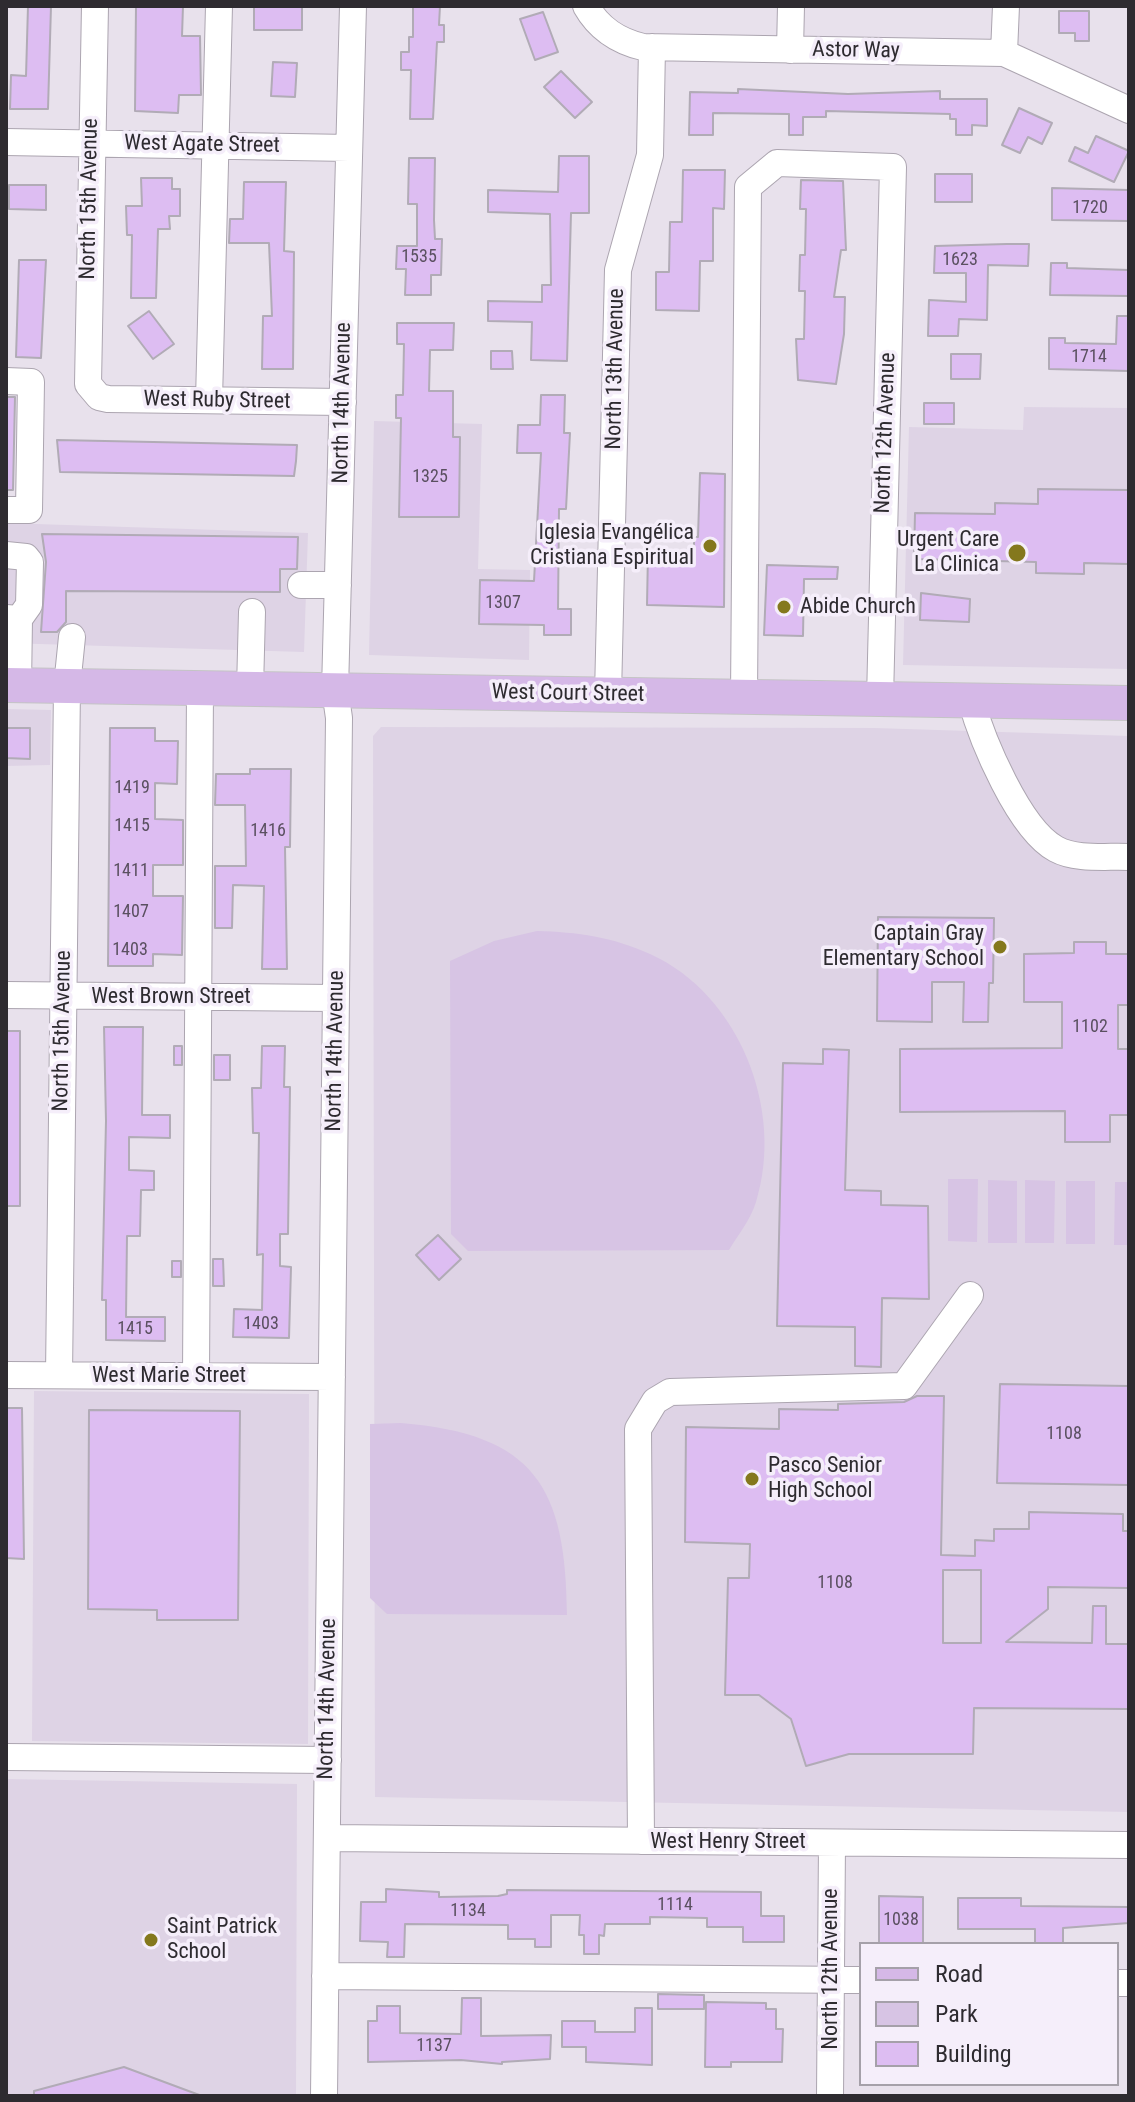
<!DOCTYPE html>
<html>
<head>
<meta charset="utf-8">
<style>
	body { margin:0 }
	#map { position:relative; width:1135px; height:2102px; overflow:hidden; background:#e8e1ec; font-family:"Roboto Condensed",sans-serif }
	canvas { display:block }
	.frame { position:absolute; inset:0; border:8px solid #2e2b30; pointer-events:none }
	.legend { position:absolute; left:859px; top:1942px; width:260px; height:144px; box-sizing:border-box; background:#f5eefa; border:2px solid #a5a0a9; margin:0; padding:10px 14px; list-style:none; font-size:24px; color:#2e2b30 }
	.legend li { display:flex; align-items:center; gap:16px; height:40px }
	.legend b { width:40px; border:2px solid #a5a0a9 }
</style>
</head>
<body>
<div id="map">
<canvas width="1135" height="2102"></canvas>
<div class="frame"></div>
<ul class="legend">
<li><b style="height:10px;background:#d5b8e7"></b>Road</li>
<li><b style="height:22px;background:#d7c4e4"></b>Park</li>
<li><b style="height:22px;background:#ddbdf2"></b>Building</li>
</ul>
</div>
<script>
const ctx = document.querySelector('canvas').getContext('2d');
ctx.lineJoin = 'round';
function fill(path, color) { ctx.fillStyle = color; ctx.fill(path, 'evenodd'); }
function strokePath(path, color, width, dash) { ctx.strokeStyle = color; ctx.lineWidth = width; ctx.lineCap = dash ? 'butt' : 'round'; ctx.setLineDash(dash || []); ctx.stroke(path); }
function drawText(font, color, halo, rows, align = 'center') {
  ctx.font = font + ' "Roboto Condensed",sans-serif'; ctx.lineWidth = 7; ctx.setLineDash([]); ctx.textBaseline = 'middle'; ctx.strokeStyle = halo; ctx.fillStyle = color; for (const [text, x, y, turn = 0] of rows) {
    ctx.save(); ctx.translate(x, y); ctx.rotate((+turn || 0) * Math.PI / 180); ctx.textAlign = isNaN(turn) ? turn : align; if (halo) ctx.strokeText(text, 0, 0); ctx.fillText(text, 0, 0); ctx.restore();
  }
}
fill(new Path2D(`
	M1024 407 1129 408V669L903 665 909 427 1023 430Z
	M374 421 482 424 478 569 530 570 529 660 369 655Z
	M6 523 308 533 304 652 6 643Z
	M6 709 51 710 50 765 6 766Z
	M381 727 874 728 1129 736V1812L375 1797 373 736Z
	M34 1391 309 1394 308 1744 32 1741Z
	M6 1779 297 1784 296 2096H6Z`), '#ded3e5');
fill(new Path2D(`
	M537 931C577 932 613 937 650 954 739 994 785 1110 756 1202 751 1219 738 1235 729 1250L468 1251 451 1234 450 961 494 941Z
	M948 1179H978L977 1242 948 1241Z
	M988 1180 1017 1181V1243H988Z
	M1025 1180 1055 1181 1054 1243H1025Z
	M1066 1181H1095V1244H1066Z
	M1115 1182H1129V1245H1114Z
	M401 1423C535 1434 566 1487 567 1615L387 1614 370 1598V1424Z`), '#d7c4e4');
const building = new Path2D(`
	M28 6H51L48 109H10L11 75 26 76Z
	M136 6H183L182 36H200L201 95H179L178 113 135 111Z
	M254 6H302V30H254Z
	M413 6H440L439 25H444V42H437L433 119H410L411 70H401V52H409V37H413Z
	M1059 11H1089V41H1075V33H1059Z
	M543 12 558 52 535 60 520 19Z
	M273 62 297 63 295 97 271 96Z
	M561 71 592 102 575 118 544 87Z
	M738 89 848 94 940 91V99H987V126L972 125V135H956V119H950V114L826 111V117H803V135H789V114L713 113V135H689L690 92 738 93Z
	M1019 108 1052 123 1042 144 1028 137 1020 153 1002 145Z
	M1096 136 1129 151 1114 182 1069 161 1075 147 1088 153Z
	M559 156H589V213H571L567 361 531 360 532 322 488 321V301L542 302V285H551L550 214 488 212V190L558 192Z
	M409 158H435L434 220 435 239H442L441 275H431V295H405L406 269H396L397 246H417V204H408Z
	M683 170H725L724 209 713 208V261H700L699 311 656 310V272H669L670 222H682Z
	M935 174H972V202H935Z
	M141 178H172V189H180V216H169L170 229H158L156 298H131L132 235H127L126 206H142Z
	M801 180 843 181 846 250H841L834 297H845L844 334 836 384 798 380 796 339H804L805 291H799L800 255H805L806 209H800Z
	M244 182H286L284 251 294 252 293 369H262L263 316H272L269 243H229L230 219H243Z
	M9 185H46V210L9 209Z
	M1052 188 1129 190V221L1052 220Z
	M1007 244H1029L1028 266 988 265 987 320 959 319 958 336H928L929 300 966 302V273H934L935 246Z
	M19 260H46L41 358 16 357Z
	M1051 263H1067V268L1129 270V296L1050 295Z
	M149 311 174 344 153 359 128 326Z
	M1117 316H1129V371L1049 369V338H1065V343L1116 344Z
	M397 323H454L453 350H430L429 391H453V437H460L459 517H399L401 418H396V395H403L404 344H397Z
	M491 351H512L513 369H491Z
	M951 354H981L980 379H951Z
	M541 395H565L564 433H570L566 509H559L558 609H571V635H544V625L479 624 480 580 534 581 541 453H517L518 425H540Z
	M6 397H15L13 490H6Z
	M924 403H954V424H924Z
	M57 440 297 445 296 461 294 476 60 472Z
	M700 473 725 474 724 607 647 605 648 552 694 554V537H698Z
	M1038 489 1129 490V564L1084 563V574L1036 573V562L914 559 915 513 995 514V503L1038 504Z
	M42 534 298 537 297 569H280V592L66 591V622L57 632H41L46 562Z
	M767 565 838 567 837 579H804L803 636 764 635Z
	M921 593 970 599 969 622 920 620Z
	M6 728H30V759L6 758Z
	M110 728H155V741H178L177 784 155 783V819L183 820V865H153V896H183L182 955 153 954V966H108Z
	M250 769H291L290 847H285L287 969H262L264 886 233 885 232 928H215V866H246L245 805H215L216 774H250Z
	M878 917 994 918 993 983H989L988 1022H963L964 982H932V1022L877 1021Z
	M1074 942H1106V954H1129V1005H1118V1049H1129V1115H1110V1142H1065V1111L900 1112V1049L1062 1048V1002H1024V954L1074 953Z
	M104 1027H143L142 1115H170V1138L129 1137V1170L154 1171V1190H141L140 1236H127L126 1317H165V1341L106 1340V1300H102L106 1121Z
	M6 1031H20V1206H6Z
	M174 1046H182V1065H174Z
	M262 1046H285L284 1087H290L288 1234H280V1266L291 1267 289 1338 233 1337 234 1309 262 1310 263 1254 257 1255 259 1133H253L252 1088H261Z
	M823 1049 849 1050 845 1190 881 1191V1205L928 1206 929 1299 882 1298 881 1367 855 1366V1327L777 1326 783 1063 823 1064Z
	M214 1055H230V1080H214Z
	M438 1235 461 1259 439 1280 416 1255Z
	M213 1259H223L224 1286H213Z
	M172 1261H181V1277H172Z
	M1000 1384 1129 1386V1485L997 1483Z
	M917 1396H944L941 1555 975 1556V1540L994 1541V1529H1029V1512L1123 1514V1531H1129V1588L1048 1587V1609L1006 1642 1092 1643 1093 1606H1106V1644H1129V1709L974 1708 973 1754H849L806 1766 791 1719 759 1695H725L728 1578H749L750 1544 685 1542 686 1427 779 1429V1409L838 1410V1404L904 1402ZM943 1570H981V1643H943Z
	M6 1408H22L24 1559 6 1558Z
	M89 1410 240 1411 238 1620H157V1610L88 1609Z
	M386 1889 439 1892V1897L498 1896 507 1894V1890L761 1892V1916H784V1942H743V1927H707V1918L650 1917V1924H605L604 1936 599 1935V1954H584V1935H579L580 1915H551V1947H535V1939H508V1925L405 1924 404 1957H387L388 1942 360 1941 361 1902H386Z
	M879 1896 923 1897V1944H879Z
	M958 1898H1021V1906L1129 1907V1923L1063 1928V1944H1035V1929H958Z
	M658 1994 704 1995V2009H658Z
	M462 1998H481V2036L551 2035 550 2059 502 2062V2064L461 2060 368 2062V2021H377V2006H400V2033L461 2034Z
	M706 2002 766 2003V2009H776V2029H783L782 2062H731V2067H705Z
	M635 2008H652V2065L586 2062V2047H562V2021H595V2032H635Z
	M124 2067 202 2096H34V2091Z`);
fill(building, '#ddbdf2');
strokePath(building, '#b1abb6', 2);
const minor = new Path2D(`
	M95 6 88 384 99 397 108 399 343 402
	M586 6C599 29 618 41 643 47L1004 53 1129 110
	M790 50 791 6
	M1004 53 1006 6
	M6 142 349 148
	M6 381 31 382 29 510H6
	M209 400 219 6
	M6 555 26 557 30 562 29 605 19 619
	M301 585H338
	M6 618 19 619 18 686
	M250 689 252 612
	M608 695 618 270 650 155 652 47
	M744 697 748 187 777 163 893 167 880 699
	M971 700C982 740 1019 829 1056 849 1076 860 1106 856 1129 857
	M6 995 336 998
	M6 1375 332 1377
	M59 1375 67 686 72 637
	M196 1376 200 688
	M6 1757 328 1760
	M327 1838 1129 1845
	M641 1841 638 1429 655 1401 670 1392 904 1386 970 1295
	M325 1976 861 1980
	M1117 1983H1129
	M324 2096 339 718 335 690 353 6
	M830 2096 832 1843`);
const major = new Path2D(`
	M6 685 1129 703`);
strokePath(minor, '#aca5b0', 28);
strokePath(major, '#c4c4c5', 36);
strokePath(minor, '#fff', 26);
strokePath(major, '#d5b8e7', 34);
for (const [x, y, r, color] of [
	[710,546,8,"#84781d"],
	[1017,553,10,"#84781d"],
	[784,607,8,"#84781d"],
	[1000,947,8,"#84781d"],
	[752,1479,8,"#84781d"],
	[151,1940,8,"#84781d"]
]) { const dot = new Path2D(); dot.arc(x, y, r, 0, 2 * Math.PI); ctx.fillStyle = color; ctx.fill(dot); strokePath(dot, '#f5eefa', 3); }
drawText('18px', '#5a5060', null, [
	["1720",1090,208],
	["1535",419,257],
	["1623",960,260],
	["1714",1089,357],
	["1325",430,477],
	["1307",503,603],
	["1419",132,788],
	["1415",132,826],
	["1416",268,831],
	["1411",131,871],
	["1407",131,912],
	["1403",130,950],
	["1102",1090,1027],
	["1403",261,1324],
	["1415",135,1329],
	["1108",1064,1434],
	["1108",835,1583],
	["1114",675,1905],
	["1134",468,1911],
	["1038",901,1920],
	["1137",434,2046]
]);
drawText('22px', '#2e2b30', '#f5eefa', [
	["Astor Way",856,51,1],
	["West Agate Street",202,145,1],
	["North 15th Avenue",90,199,-89],
	["North 13th Avenue",616,369,-89],
	["West Ruby Street",217,401,1],
	["North 14th Avenue",343,403,-89],
	["North 12th Avenue",886,433,-88],
	["West Court Street",568,694,1],
	["West Brown Street",171,997],
	["North 15th Avenue",63,1031,-89],
	["North 14th Avenue",336,1051,-89],
	["West Marie Street",169,1376],
	["North 14th Avenue",328,1699,-89],
	["West Henry Street",728,1842],
	["North 12th Avenue",831,1969,-90]
]);
drawText('22px', '#2e2b30', '#f5eefa', [
	["Iglesia Evangélica",694,533],
	["Cristiana Espiritual",694,558],
	["Urgent Care",999,540],
	["La Clinica",999,565],
	["Abide Church",800,607,"left"],
	["Captain Gray",984,934],
	["Elementary School",984,959],
	["Pasco Senior",768,1466,"left"],
	["High School",768,1491,"left"],
	["Saint Patrick",167,1927,"left"],
	["School",167,1952,"left"]
], 'right');
</script>
</body>
</html>
